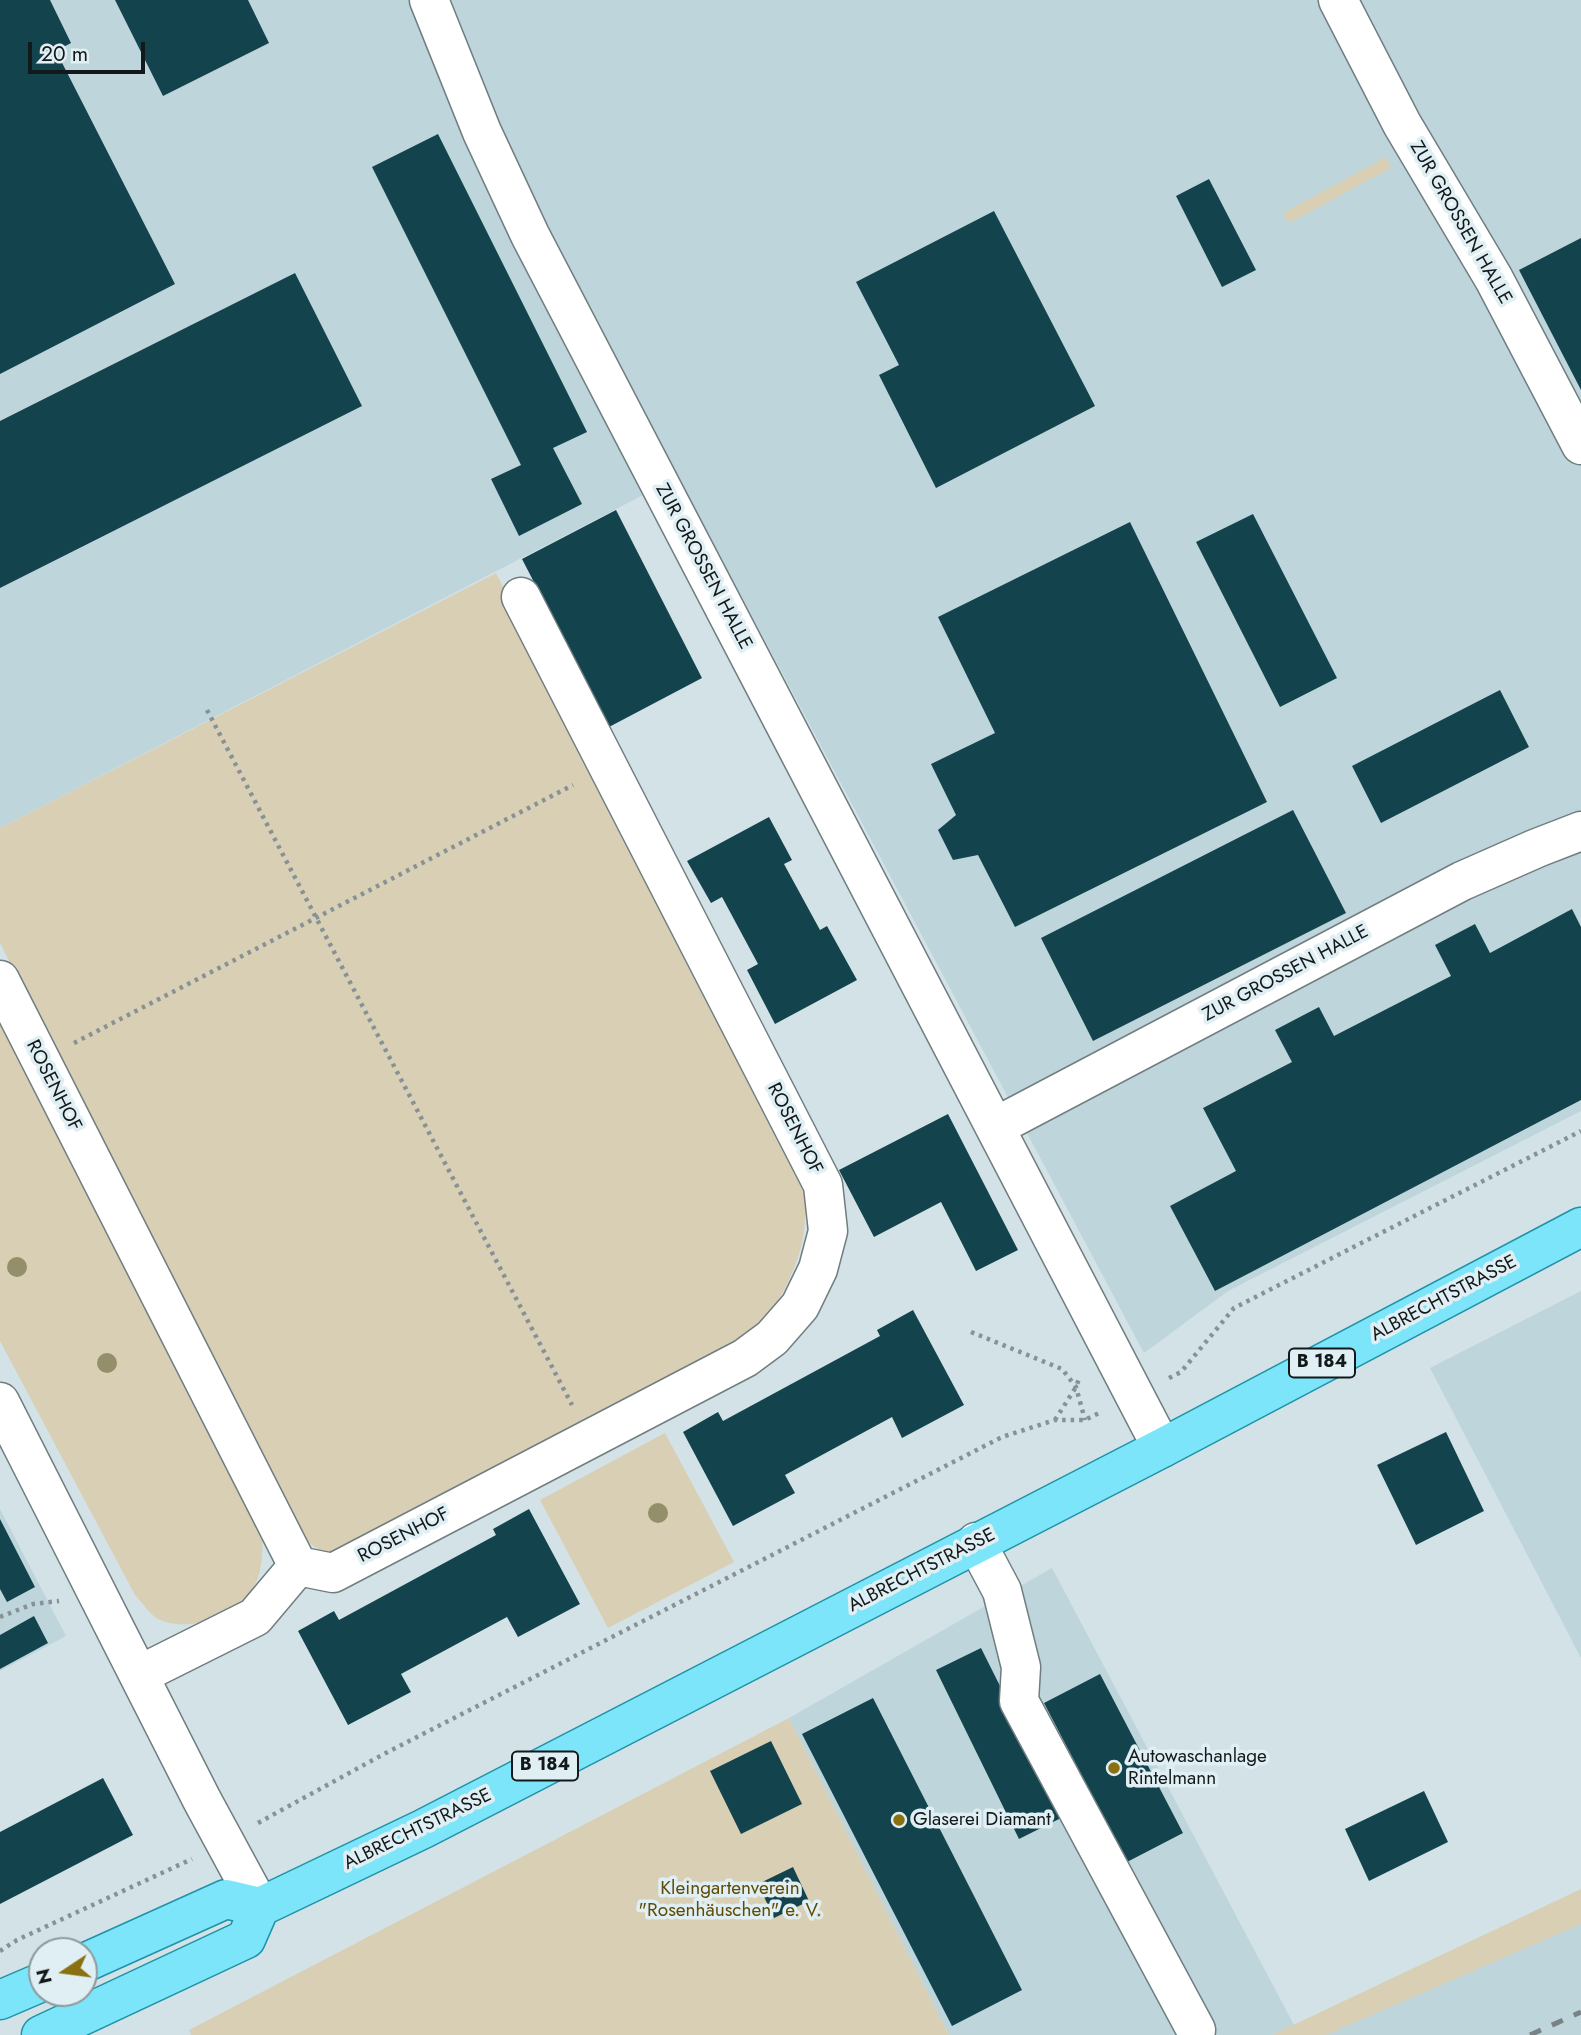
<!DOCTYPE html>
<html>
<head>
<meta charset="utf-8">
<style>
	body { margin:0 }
	#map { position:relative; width:1581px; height:2035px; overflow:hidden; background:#d3e2e6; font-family:Jost,sans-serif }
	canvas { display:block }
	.north { position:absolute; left:28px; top:1937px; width:70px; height:70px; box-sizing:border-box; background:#e0eff3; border:2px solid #8e999c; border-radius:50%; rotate:257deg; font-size:19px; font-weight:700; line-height:28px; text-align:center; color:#13181a }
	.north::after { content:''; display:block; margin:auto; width:24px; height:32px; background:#8b7012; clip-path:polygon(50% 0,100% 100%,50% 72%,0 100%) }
	.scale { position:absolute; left:28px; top:42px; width:117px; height:32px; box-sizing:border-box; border:4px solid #13181a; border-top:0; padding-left:9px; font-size:21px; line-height:24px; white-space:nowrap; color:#13181a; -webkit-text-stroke:5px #e0eff3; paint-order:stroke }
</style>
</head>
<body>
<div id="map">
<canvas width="1581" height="2035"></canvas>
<div class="north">N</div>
<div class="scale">20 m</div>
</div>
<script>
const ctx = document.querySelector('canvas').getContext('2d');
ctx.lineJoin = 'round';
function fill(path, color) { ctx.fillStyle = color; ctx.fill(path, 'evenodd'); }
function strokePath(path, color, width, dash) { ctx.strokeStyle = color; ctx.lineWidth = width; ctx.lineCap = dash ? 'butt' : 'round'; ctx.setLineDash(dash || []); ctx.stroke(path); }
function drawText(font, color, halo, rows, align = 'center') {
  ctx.font = font + ' Jost,sans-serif'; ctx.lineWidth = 7; ctx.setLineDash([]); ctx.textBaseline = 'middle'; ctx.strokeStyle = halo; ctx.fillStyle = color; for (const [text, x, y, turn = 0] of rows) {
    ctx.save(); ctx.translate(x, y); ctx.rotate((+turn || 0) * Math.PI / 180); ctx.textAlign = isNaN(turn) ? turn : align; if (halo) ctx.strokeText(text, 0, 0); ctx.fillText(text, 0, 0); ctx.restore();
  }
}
fill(new Path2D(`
	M0 0H1581V1111L1228 1291 1144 1353 678 477 0 828Z
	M1581 1291V1658L1430 1368Z
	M0 1509 66 1636 0 1671Z
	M1052 1568 1294 2025 1272 2035H949L789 1718Z
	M1581 1921V2035H1324Z`), '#bed5db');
fill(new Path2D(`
	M1386 157 1391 168 1289 223 1283 213Z
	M496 573 792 1145C809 1200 812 1234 786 1286 778 1302 768 1318 755 1330 746 1339 735 1346 725 1354L342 1554C323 1554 314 1548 300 1534L0 943V828Z
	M0 1015 263 1535C262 1553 263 1572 253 1588 237 1616 188 1634 158 1619 150 1615 142 1602 135 1595L0 1341Z
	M665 1433 734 1562 608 1628 540 1500Z
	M789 1718 949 2035H191L189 2030Z
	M1581 1889V1924L1326 2035H1272Z`), '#d9cfb5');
fill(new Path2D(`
	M0 0H50L71 43 56 51 175 284 0 374Z
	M115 0H248L269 43 163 96Z
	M438 134 587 432 553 448 582 504 519 536 491 479 521 465 372 167Z
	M1209 179 1256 270 1222 287 1176 196Z
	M994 211 1095 406 936 488 879 375 899 365 856 282Z
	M1581 238V390L1519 270Z
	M295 273 362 406 0 588V421Z
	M616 510 702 678 609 727 522 559Z
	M1253 514 1337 678 1280 707 1196 542Z
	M1130 522 1267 802 1015 927 978 855 953 860 938 830 956 815 931 764 995 733 938 617Z
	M1500 690 1529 747 1381 823 1352 766Z
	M1293 810 1346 913 1093 1041 1041 938Z
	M769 817 792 860 784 864 820 930 827 926 857 980 775 1024 747 970 758 964 722 897 711 903 687 861Z
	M1572 909 1581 927V1100L1215 1291 1170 1206 1236 1171 1203 1108 1292 1062 1275 1030 1319 1007 1334 1036 1451 976 1435 945 1475 924 1490 953Z
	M948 1114 1018 1250 976 1271 941 1202 874 1237 839 1170Z
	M913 1310 964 1405 902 1438 892 1417 785 1475 795 1493 733 1526 683 1432 718 1412 723 1421 880 1336 877 1330Z
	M1446 1432 1484 1511 1416 1545 1377 1465Z
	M529 1509 580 1604 518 1637 507 1617 401 1674 411 1692 348 1725 298 1631 334 1611 339 1620 496 1535 493 1529Z
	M0 1519 35 1587 7 1602 0 1589Z
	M34 1616 48 1643 0 1669V1635Z
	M981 1648 1065 1816 1019 1839 936 1670Z
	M1100 1674 1183 1833 1127 1862 1044 1703Z
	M873 1698 1022 1990 952 2026 802 1734Z
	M771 1741 802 1804 741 1834 710 1771Z
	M103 1778 133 1835 0 1904V1832Z
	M1424 1791 1448 1842 1369 1881 1345 1829Z
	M793 1867 809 1901 774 1918 758 1884Z`), '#13444e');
const minor = new Path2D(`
	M429 0 482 132 530 235 1162 1448
	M1338 0 1402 124 1494 279 1581 445
	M0 980 298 1566
	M995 1127 1462 881 1537 848 1581 831
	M0 1402 202 1800 260 1907
	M976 1542 1002 1591 1021 1667 1019 1701 1196 2030
	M139 1675 255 1617 298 1566 333 1573 745 1358 772 1338 800 1306 818 1269 828 1231 823 1185 521 597`);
const major = new Path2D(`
	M84 1963 226 1899 260 1907 423 1829 1162 1448 1581 1227
	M0 2000 42 1982
	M41 2035 246 1939 260 1907`);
strokePath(minor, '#707e81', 41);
strokePath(major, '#1f92a8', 41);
strokePath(new Path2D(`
	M207 710 572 1405
	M74 1043 573 785
	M971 1332 1062 1369 1076 1387 1085 1420
	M1169 1378 1181 1372 1234 1308 1581 1131
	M1055 1420 1076 1387 1080 1376
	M0 1617 33 1604 59 1601
	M258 1823 382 1755 1002 1437 1055 1420H1085L1099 1413
	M0 1951 17 1940 192 1859`), '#879296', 4.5, [3.5, 5]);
strokePath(minor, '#fff', 38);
strokePath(major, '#7de5f9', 38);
strokePath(new Path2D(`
	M1530 2035 1581 2012`), '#798386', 5, [12, 12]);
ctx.fillStyle = '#938f6a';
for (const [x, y] of [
	[17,1267],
	[107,1363],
	[658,1513]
]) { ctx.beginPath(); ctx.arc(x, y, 10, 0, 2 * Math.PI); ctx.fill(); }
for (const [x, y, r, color] of [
	[1114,1768,7,"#8b7012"],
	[899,1820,7,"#8b7012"]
]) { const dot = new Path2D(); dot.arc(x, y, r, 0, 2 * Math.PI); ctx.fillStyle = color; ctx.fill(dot); strokePath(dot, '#e0eff3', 2.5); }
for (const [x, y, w] of [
	[1322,1363,66],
	[545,1766,66]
]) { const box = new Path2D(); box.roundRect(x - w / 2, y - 14.5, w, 29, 5); ctx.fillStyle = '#e0eff3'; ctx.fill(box); strokePath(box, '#13181a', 2); }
drawText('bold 18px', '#13181a', null, [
	["B 184",1322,1363],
	["B 184",545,1766]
]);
drawText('19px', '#13181a', '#e0eff3', [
	["ZUR GROSSEN HALLE",1460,223,60],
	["ZUR GROSSEN HALLE",703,567,62],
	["ZUR GROSSEN HALLE",1286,974,-28],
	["ROSENHOF",53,1086,63],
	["ROSENHOF",794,1129,63],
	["ALBRECHTSTRASSE",1444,1299,-28],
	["ROSENHOF",404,1536,-27],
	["ALBRECHTSTRASSE",922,1571,-27],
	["ALBRECHTSTRASSE",418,1830,-26]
]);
drawText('19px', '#13181a', '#e0eff3', [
	["Autowaschanlage",1128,1757],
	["Rintelmann",1128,1779],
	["Glaserei Diamant",913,1820]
], 'left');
drawText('19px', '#5f4b05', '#e0eff3', [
	["Kleingartenverein",730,1889],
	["\"Rosenhäuschen\" e. V.",730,1911]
]);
</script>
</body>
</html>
